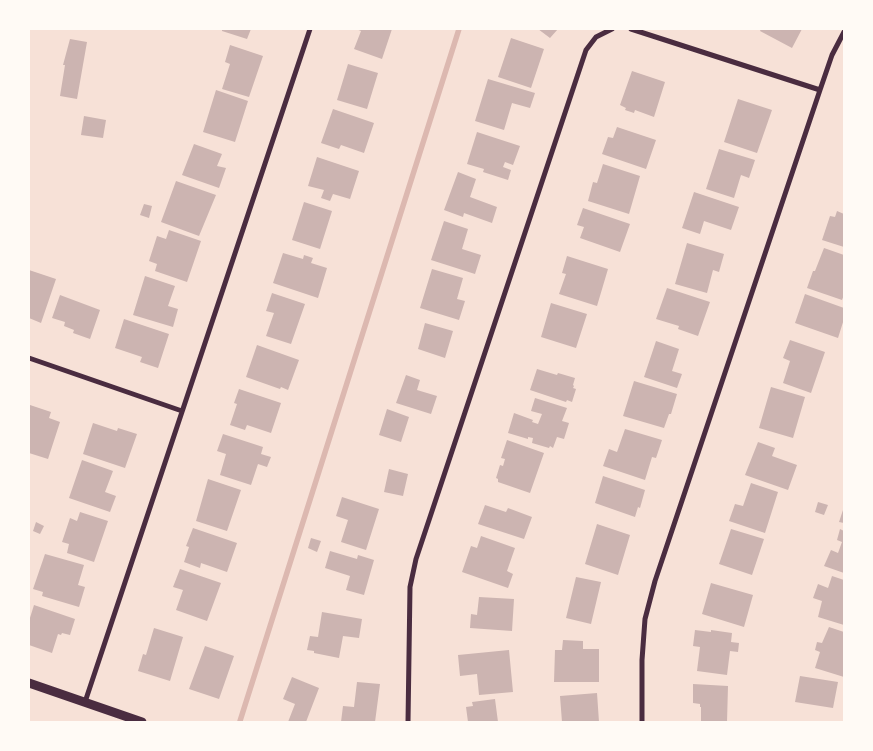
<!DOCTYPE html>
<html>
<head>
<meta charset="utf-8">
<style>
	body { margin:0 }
	#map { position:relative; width:873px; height:751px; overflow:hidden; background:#f7e1d7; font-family:Cabin,sans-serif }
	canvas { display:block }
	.frame { position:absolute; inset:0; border:30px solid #fffaf5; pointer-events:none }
</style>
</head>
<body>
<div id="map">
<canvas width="873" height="751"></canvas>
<div class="frame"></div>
</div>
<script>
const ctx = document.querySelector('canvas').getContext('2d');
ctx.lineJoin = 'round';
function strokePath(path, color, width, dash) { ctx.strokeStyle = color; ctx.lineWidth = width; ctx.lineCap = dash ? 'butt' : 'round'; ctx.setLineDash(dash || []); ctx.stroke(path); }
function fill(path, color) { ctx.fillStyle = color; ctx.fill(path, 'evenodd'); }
strokePath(new Path2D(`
	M240 721 459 29`), '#dcb8b0', 5.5);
fill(new Path2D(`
	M222 29H251L247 39 222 31Z
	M356 29H392L382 59 354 49 361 31Z
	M538 29H558L550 38Z
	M761 29H802L792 48 760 31Z
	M511 38 544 49 531 88 498 77Z
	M70 39 87 42 77 99 60 96 65 65H63Z
	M230 45 263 56 249 97 222 89 230 64 225 62Z
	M348 64 378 73 367 109 337 100Z
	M632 71 665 82 654 117 635 110 634 113 625 110 626 108 620 105Z
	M488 79 535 93 530 108 512 103 504 130 475 121Z
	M216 90 248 101 235 142 203 132Z
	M738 99 772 110 757 153 724 142Z
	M333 109 374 123 364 153 341 145 339 149 321 143Z
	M84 116 106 120 103 138 81 135Z
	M617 127 656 140 646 169 602 154 608 137 613 138Z
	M477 132 520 146 513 165 505 162 503 167 511 170 508 180 483 172 484 169 467 164Z
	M194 144 222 154 217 166 226 168 219 188 182 175Z
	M719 149 755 160 749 178 741 175 734 198 706 189Z
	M317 157 359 171 350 199 333 194 330 201 321 198 324 190 308 186Z
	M603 164 640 176 629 214 588 201 593 182 597 183Z
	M458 172 476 179 470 197 497 207 492 223 464 213 463 217 444 210Z
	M176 181 216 195 199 236 161 222Z
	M694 192 739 207 731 230 704 221 700 234 682 228Z
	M304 202 332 211 320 249 292 240Z
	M144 204 152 206 149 218 140 215Z
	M583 208 630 224 620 252 580 238 584 227 577 225Z
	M837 211 844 214V247L822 240 830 216 835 217Z
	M444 221 468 229 462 249 481 255 475 274 431 260Z
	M169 230 201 241 187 282 155 271 157 264 149 261 157 236 166 239Z
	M687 243 724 254 719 272 713 270 707 293 675 284Z
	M824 248 844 255V295L842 300 807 288 813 271H815Z
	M283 253 303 259 304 255 313 258 311 263 327 268 318 298 273 283Z
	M567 256 608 269 597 306 559 294 566 274 562 273Z
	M432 269 463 278 457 299 465 301 459 320 420 308Z
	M29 270 56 279 41 323 29 318Z
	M145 276 175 286 168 306 178 309 173 327 133 315Z
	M667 288 710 302 698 336 678 329 679 326 656 319Z
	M272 293 305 304 291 344 266 336 274 313 266 311Z
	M805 294 844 308V319L838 338 795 323Z
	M60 295 100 310 90 339 73 333 74 330 64 326 65 322 52 318Z
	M551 303 587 314 576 348 541 337Z
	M124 319 169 334 158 368 140 362 142 357 115 348Z
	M425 323 453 331 445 358 418 349Z
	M790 340 825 352 811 393 783 383 790 361 783 358Z
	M656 341 679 349 672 371 682 374 677 388 644 377Z
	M257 345 299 360 288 390 281 387 280 389 246 377Z
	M537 369 557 375 558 373 575 378 573 385 574 386 573 388 576 389 572 402 567 400 566 402 530 390Z
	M406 375 420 380 417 390 437 396 431 414 396 403Z
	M634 381 677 394 671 414H669L664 428 623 416Z
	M771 387 805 397 793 438 759 428Z
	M239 389 281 403 271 433 247 425 245 430 230 425 237 404 234 403Z
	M535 398 567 408 562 421 569 423 564 439 557 437 553 448 550 446 549 448 532 443 533 438 528 437V439L508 433 514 413 533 420 532 422 538 424 542 414 531 411Z
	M30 405 51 412 49 418 60 422 48 459 29 453Z
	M387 409 409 417 401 442 379 435Z
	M93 423 117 431 118 428 137 434 125 468 83 454Z
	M625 429 662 440 656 458 652 457 645 480 603 466 609 449 617 452Z
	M223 434 263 447 261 454 271 457 267 467 258 464 251 485 220 475 226 454 217 451Z
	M507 440 544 453 530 493 498 482V479L496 478 500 465 503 466 505 459 501 458Z
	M758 442 775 448 772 456 797 465 788 490 745 475Z
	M82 460 113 471 105 492 116 496 110 512 69 498Z
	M389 469 408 474 403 496 384 492Z
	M603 476 645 490 640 508 638 507 635 517 595 503Z
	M208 479 241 490 227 531 196 521Z
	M751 483 778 492 765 533 729 521 735 504 743 506Z
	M342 497 379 509 366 550 341 542 348 520 336 516Z
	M818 502 828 505 824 515 815 512Z
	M485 505 506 512 508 508 532 517 524 539 478 524Z
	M844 507V523L839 522Z
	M80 512 108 521 94 562 67 553 69 544 62 542 70 518 77 521Z
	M36 522 44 526 40 534 33 531Z
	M597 524 630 535 618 575 585 564Z
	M193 528 237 543 227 572 201 563 200 568 184 562 189 547 186 546Z
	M731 529 764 539 752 575 719 564Z
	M840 529 844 531V573L824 566 831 550 838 553 842 542 837 540Z
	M481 536 515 548 507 571 513 574 508 588 462 572 471 546 477 548Z
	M311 538 321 541 317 552 308 548Z
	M330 551 357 559 358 555 374 560 364 595 346 590 350 576 325 568Z
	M45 554 84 565 78 585 85 587 79 607 42 596 43 592 33 589Z
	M180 569 221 583 207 621 176 610 183 590 173 587Z
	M832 576 844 580V625L818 617 822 601 813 598 818 584 828 588Z
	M576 577 601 582 591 624 566 618Z
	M711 583 753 595 744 627 702 614Z
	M479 597 514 599 512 631 470 628 471 614 477 615Z
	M34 605 75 619 70 635 62 633 61 635 58 634 52 653 29 645V621Z
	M322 612 362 619 359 638 343 636 339 658 314 653V651L307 650 310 636 318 637Z
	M829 627 844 632V677L815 668 820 652 815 650 817 642 822 643Z
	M154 628 183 637 170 681 138 671 143 654 146 655Z
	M695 630 711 632V630L732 633 731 642 739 643 738 652 730 651 727 675 697 671 700 647 693 646Z
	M563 640 583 641V649H599V682H554L555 650H562Z
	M205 646 234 656 219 699 189 689Z
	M509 650 513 692 479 695 477 674 460 676 458 655Z
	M800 676 838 682 833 708 795 702Z
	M292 677 319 688 306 722H288L295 704 283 699Z
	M357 682 380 684 375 722H341L343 706 354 707Z
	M693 684 728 686 727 722H701V707H700V704L693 703Z
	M597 693 599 722H562L560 696Z
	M495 699 498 722H468L466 707 473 706 472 702Z`), '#ccb4b1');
strokePath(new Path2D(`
	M631 29 820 90
	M29 358 182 411
	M85 702 310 29
	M408 722 410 587 416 559 586 50 596 37 612 29
	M642 722V660L645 619 655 581 820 90 832 55 844 32`), '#4a2c40', 5);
strokePath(new Path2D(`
	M29 683 142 722`), '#4a2c40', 9);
</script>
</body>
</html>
